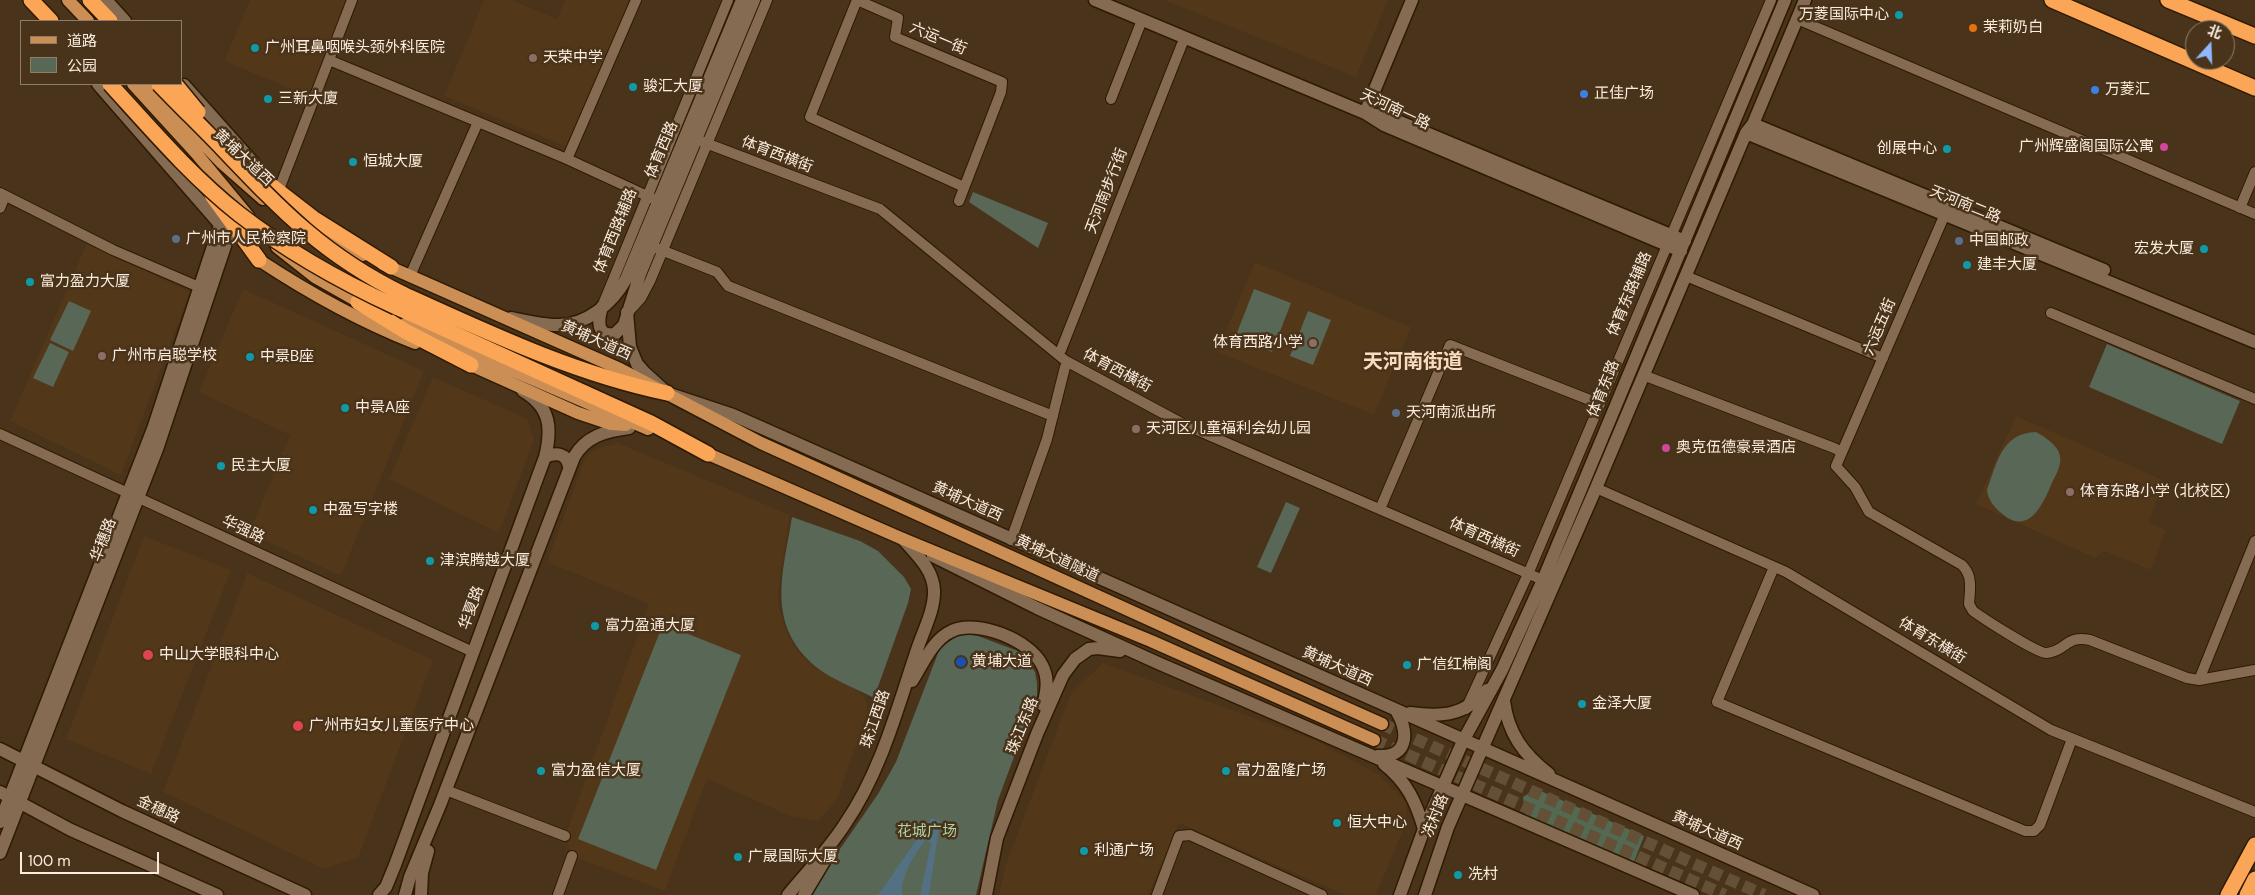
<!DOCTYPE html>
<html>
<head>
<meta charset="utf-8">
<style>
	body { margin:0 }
	#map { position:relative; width:2255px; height:895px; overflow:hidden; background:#49331a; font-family:"DM Sans","Noto Sans SC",sans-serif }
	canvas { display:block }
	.legend { position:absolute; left:20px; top:20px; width:162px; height:65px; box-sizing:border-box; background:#49331a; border:1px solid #907d68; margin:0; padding:6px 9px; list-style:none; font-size:15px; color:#fbecde }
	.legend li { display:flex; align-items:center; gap:10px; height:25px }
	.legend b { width:25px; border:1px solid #907d68 }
	.north { position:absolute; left:2185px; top:20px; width:50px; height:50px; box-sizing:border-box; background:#49331a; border:1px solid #907d68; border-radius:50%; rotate:20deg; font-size:14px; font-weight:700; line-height:20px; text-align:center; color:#fbecde }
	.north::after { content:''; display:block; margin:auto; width:18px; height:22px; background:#90b8fd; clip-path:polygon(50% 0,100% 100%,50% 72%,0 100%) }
	.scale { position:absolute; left:20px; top:852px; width:139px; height:22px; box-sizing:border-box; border:2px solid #fbecde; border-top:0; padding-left:6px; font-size:15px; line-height:18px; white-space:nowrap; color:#fbecde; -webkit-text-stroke:4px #49331a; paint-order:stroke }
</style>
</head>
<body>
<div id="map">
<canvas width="2255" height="895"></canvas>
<ul class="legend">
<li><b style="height:6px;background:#cb8e54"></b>道路</li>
<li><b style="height:14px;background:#586756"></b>公园</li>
</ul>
<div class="north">北</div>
<div class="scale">100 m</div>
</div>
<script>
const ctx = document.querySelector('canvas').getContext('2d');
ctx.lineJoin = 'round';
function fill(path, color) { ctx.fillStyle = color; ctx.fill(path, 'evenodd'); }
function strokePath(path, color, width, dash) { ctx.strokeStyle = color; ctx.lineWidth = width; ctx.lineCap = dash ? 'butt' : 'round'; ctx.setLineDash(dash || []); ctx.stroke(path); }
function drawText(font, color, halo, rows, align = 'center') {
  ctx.font = font + ' "DM Sans","Noto Sans SC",sans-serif'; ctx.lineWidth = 5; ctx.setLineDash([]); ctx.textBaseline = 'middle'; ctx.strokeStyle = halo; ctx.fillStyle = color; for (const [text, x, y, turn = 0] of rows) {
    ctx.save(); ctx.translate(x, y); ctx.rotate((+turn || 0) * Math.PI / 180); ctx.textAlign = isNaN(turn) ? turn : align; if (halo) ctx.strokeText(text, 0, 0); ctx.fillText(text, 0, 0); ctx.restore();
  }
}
fill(new Path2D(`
	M250 0H348L313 98 224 61Z
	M484 0H512L557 19 565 0H630L569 148 444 96Z
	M1164 0H1388L1356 77Z
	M87 243 190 292 121 475 10 421Z
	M1255 262 1411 327 1374 415 1217 352Z
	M243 289 424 371 341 576 249 533 290 435 199 392Z
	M433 377 528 419 534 440 499 533 389 479Z
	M2016 416 2163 480 2149 523 2166 530 2151 570 2104 551 2095 558 1976 504Z
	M618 443 790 515 778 591 779 608 788 635 797 651 816 669 859 691 866 700 868 711 837 800 818 821 790 816 707 779 665 891 572 856 565 836 649 604 547 562 585 458 596 449Z
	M144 536 231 570 151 774 66 739Z
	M247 573 433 660 358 858 324 869 163 792Z
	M1103 663 1317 741 1378 774 1407 802 1406 823 1376 895H1345L1179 823 1148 895H999L1006 864 1071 693Z`), '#523718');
fill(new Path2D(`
	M973 192 1048 223 1038 248 969 202Z
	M1254 289 1291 303 1272 352 1235 338Z
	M69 301 91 311 73 351 50 340Z
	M1308 311 1331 320 1313 365 1290 356Z
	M50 343 69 352 53 387 33 378Z
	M2107 344 2240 401 2222 444 2089 387Z
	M2036 432C2045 437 2058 445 2060 456 2062 466 2055 476 2051 485 2042 507 2027 537 2000 512 1993 506 1988 499 1987 490 1997 462 2002 433 2036 432Z
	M1286 502 1300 508 1271 573 1257 567Z
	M792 517 860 541 878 551 904 577 911 589 908 603 874 698C857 689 831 679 816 667 765 624 783 573 792 517Z
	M663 624 741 655 656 870 578 839Z
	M967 634 978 636 1023 653 1035 672 1037 683V695L998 800 976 895H805L822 875 878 794 896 762 940 648 957 636Z`), '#586756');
fill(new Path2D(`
	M1536 789 1644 836 1634 862 1525 814 1523 797Z`), '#546952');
fill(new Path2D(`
	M932 818 940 821 929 895H920L931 844 926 839C914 855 901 875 902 895H878Z`), '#537182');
strokePath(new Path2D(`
	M1382 724 1764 895
	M1374 740 1725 895`), '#644f37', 12, [12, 6]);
const street = new Path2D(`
	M857 0 898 18 895 37 1002 82 1001 92 959 201
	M857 0 810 117 964 187
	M1797 19 2255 214
	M329 60 567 159 658 201
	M1111 99 1142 20
	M695 139 880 209 1066 361 1183 424 1543 580
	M567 159 636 0
	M278 192 352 0
	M0 193 113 250 199 287
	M0 208 5 196
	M2240 208 2255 172
	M1945 214 1836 466 1855 487 1869 512 1962 565C1973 576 1970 589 1969 604L1973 611C1984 619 2038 654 2047 653 2067 651 2065 635 2090 640L2187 678 2199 680 2255 670
	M651 246 717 272 728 286 1053 416
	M410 276 478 122
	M1686 276 1883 358
	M602 307 728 0
	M630 310 641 298 650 281 767 0
	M2051 313 2255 399
	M1061 350 1182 44
	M1643 375 1834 448 1842 452
	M0 434 473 652
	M1596 488 1786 572 2051 730 2255 812
	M1380 509 1450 345 1600 404
	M1011 540 1047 439 1065 367
	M1774 567 1717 702 2025 831H2034L2040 825 2072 739
	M2199 680 2255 541
	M1466 709 1528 574 1771 0
	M446 790 565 836
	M558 895 572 856
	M1157 895 1179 836 1190 835 1322 895`);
const secondary = new Path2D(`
	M106 0 125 21
	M1095 0 1365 113 1384 125 1681 251
	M98 84 225 230
	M184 85 265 176
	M1365 113 1412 0
	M1370 114 1388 117 1685 241
	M1753 124 2104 270
	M1746 133 2255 342
	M602 307C598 320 596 337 615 334L624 325 640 274 754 0
	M627 312 630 347 637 364 644 372 667 393 733 415 1813 895
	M511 318C526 321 542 325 557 325 586 326 613 303 626 279L742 0
	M545 457C556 452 567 453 569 467
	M933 556 1037 608 1158 663 1693 895
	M912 681C923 664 933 639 952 631 977 619 1030 640 1042 665 1049 678 1047 691 1043 705
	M1504 701C1508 733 1523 754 1549 774
	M1410 713C1442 717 1464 716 1487 690
	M0 749 122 811 305 895
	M1378 756C1408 758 1409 733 1397 712
	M1384 764C1407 782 1416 802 1424 829
	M0 792 71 830 217 895
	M0 822 153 429 220 225
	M0 853 157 449 229 234
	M379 895 386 887 395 865 545 457C552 429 551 407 523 391
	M405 895 410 877 440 805 574 457C586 436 606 431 629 428
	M421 895 422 873 428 851
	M788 895C807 872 829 849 845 824 880 773 896 713 915 656 921 635 935 611 934 590 933 569 916 554 903 539
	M804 895 828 855
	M986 895 997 838 1037 734 1063 675 1075 659 1089 649 1098 648 1120 651
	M1400 895 1424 829 1463 741 1502 670 1543 580 1785 0
	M1425 895 1448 827 1596 488 1746 133 1753 124 1805 0`);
const primary = new Path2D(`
	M68 0 88 21
	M133 84 196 153 248 216
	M146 84 222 163 263 199
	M315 233 363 255
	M277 247 315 277 366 306
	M259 260C309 293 359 321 415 343
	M383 264 620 369 761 443 1214 649 1382 724
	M405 324 648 429
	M462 361 578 413 611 424 626 425
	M699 450 903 539 1151 641 1374 740`);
const highway = new Path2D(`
	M31 0 51 21
	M90 0 110 21
	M2052 0 2255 88
	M2168 0 2255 36
	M251 170 313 218 391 267
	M212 195 259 260
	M403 294C489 333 575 374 667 393
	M358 302 405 331 471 365
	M396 307 651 423 708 454
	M2228 895 2255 845
	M2247 895 2255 879`);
strokePath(street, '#2f1a02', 12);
strokePath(secondary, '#2f1a02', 15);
strokePath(primary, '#2f1a02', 15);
strokePath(highway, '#2f1a02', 18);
strokePath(street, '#846b51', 10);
strokePath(secondary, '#846b51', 12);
strokePath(primary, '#cb8e54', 12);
strokePath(highway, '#fba656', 15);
const highwayBridge = new Path2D(`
	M110 84C151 129 191 176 239 214 288 252 340 281 396 307
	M159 84C180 106 202 127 223 149 282 211 325 256 403 294
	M175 84 198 112`);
strokePath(highwayBridge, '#2f1a02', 18, []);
strokePath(highwayBridge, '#fba656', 15);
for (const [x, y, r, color] of [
	[1899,15,5,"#0f9aa8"],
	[1973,28,5,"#e8710a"],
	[255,48,5,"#0f9aa8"],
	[533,58,5,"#8d6e63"],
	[633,87,5,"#0f9aa8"],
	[2095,90,5,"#3f7fe0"],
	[1584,94,5,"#3f7fe0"],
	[268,99,5,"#0f9aa8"],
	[2164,147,5,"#d1479c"],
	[1947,149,5,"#0f9aa8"],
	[353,162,5,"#0f9aa8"],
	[176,239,5,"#5c6f8a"],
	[1959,241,5,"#5c6f8a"],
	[2204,249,5,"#0f9aa8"],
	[1967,265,5,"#0f9aa8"],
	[30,282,5,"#0f9aa8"],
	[1313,343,5,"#8d6e63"],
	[102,356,5,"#8d6e63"],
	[250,357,5,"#0f9aa8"],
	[345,408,5,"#0f9aa8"],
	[1396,413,5,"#5c6f8a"],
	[1136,429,5,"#8d6e63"],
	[1666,448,5,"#d1479c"],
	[221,466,5,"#0f9aa8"],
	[2070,492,5,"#8d6e63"],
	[313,510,5,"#0f9aa8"],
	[430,561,5,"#0f9aa8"],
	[595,626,5,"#0f9aa8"],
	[148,655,6,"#e0444e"],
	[961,662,6,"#1a4fb4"],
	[1407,665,5,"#0f9aa8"],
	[1582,704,5,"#0f9aa8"],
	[298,726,6,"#e0444e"],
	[541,771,5,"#0f9aa8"],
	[1226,771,5,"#0f9aa8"],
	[1337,823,5,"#0f9aa8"],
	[1084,851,5,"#0f9aa8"],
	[738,857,5,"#0f9aa8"],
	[1458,875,5,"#0f9aa8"]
]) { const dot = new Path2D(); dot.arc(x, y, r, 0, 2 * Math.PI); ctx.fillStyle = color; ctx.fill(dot); strokePath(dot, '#49331a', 2); }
drawText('15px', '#fbecde', '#49331a', [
	["万菱国际中心",1889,15,"right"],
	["茉莉奶白",1983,28],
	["广州耳鼻咽喉头颈外科医院",265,48],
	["天荣中学",543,58],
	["骏汇大厦",643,87],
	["万菱汇",2105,90],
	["正佳广场",1594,94],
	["三新大廈",278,99],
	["广州辉盛阁国际公寓",2154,147,"right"],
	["创展中心",1937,149,"right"],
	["恒城大厦",363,162],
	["广州市人民检察院",186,239],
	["中国邮政",1969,241],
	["宏发大厦",2194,249,"right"],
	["建丰大厦",1977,265],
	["富力盈力大厦",40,282],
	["体育西路小学",1303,343,"right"],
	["广州市启聪学校",112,356],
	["中景B座",260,357],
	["中景A座",355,408],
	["天河南派出所",1406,413],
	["天河区儿童福利会幼儿园",1146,429],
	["奥克伍德豪景酒店",1676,448],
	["民主大厦",231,466],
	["体育东路小学 (北校区)",2080,492],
	["中盈写字楼",323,510],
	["津滨腾越大厦",440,561],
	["富力盈通大厦",605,626],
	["中山大学眼科中心",159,655],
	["黄埔大道",972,662],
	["广信红棉阁",1417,665],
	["金泽大厦",1592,704],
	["广州市妇女儿童医疗中心",309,726],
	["富力盈信大厦",551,771],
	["富力盈隆广场",1236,771],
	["恒大中心",1347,823],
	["利通广场",1094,851],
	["广晟国际大厦",748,857],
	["冼村",1468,875]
], 'left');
drawText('15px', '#fbecde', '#49331a', [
	["六运一街",938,39,23],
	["天河南一路",1395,110,25],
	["体育西路",662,150,-67],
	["体育西横街",777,155,21],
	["黄埔大道西",243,158,43],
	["天河南步行街",1107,191,-69],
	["天河南二路",1965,205,22],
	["体育西路辅路",616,231,-68],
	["体育东路辅路",1630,294,-67],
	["六运五街",1880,327,-67],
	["黄埔大道西",596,341,24],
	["体育西横街",1117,371,28],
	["体育东路",1604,389,-68],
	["黄埔大道西",967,502,24],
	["华强路",243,530,25],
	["体育西横街",1484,538,24],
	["华穗路",104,540,-69],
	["黄埔大道隧道",1057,559,25],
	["华夏路",472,608,-70],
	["体育东横街",1932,641,31],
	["黄埔大道西",1337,667,24],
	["珠江西路",876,719,-71],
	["珠江东路",1023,726,-68],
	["金穗路",158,810,25],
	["冼村路",1436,816,-68],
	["黄埔大道西",1707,831,24]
]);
drawText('15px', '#acd4a7', '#49331a', [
	["花城广场",927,832]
]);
drawText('bold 20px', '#f9dcc0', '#49331a', [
	["天河南街道",1413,363]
]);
</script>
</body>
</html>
